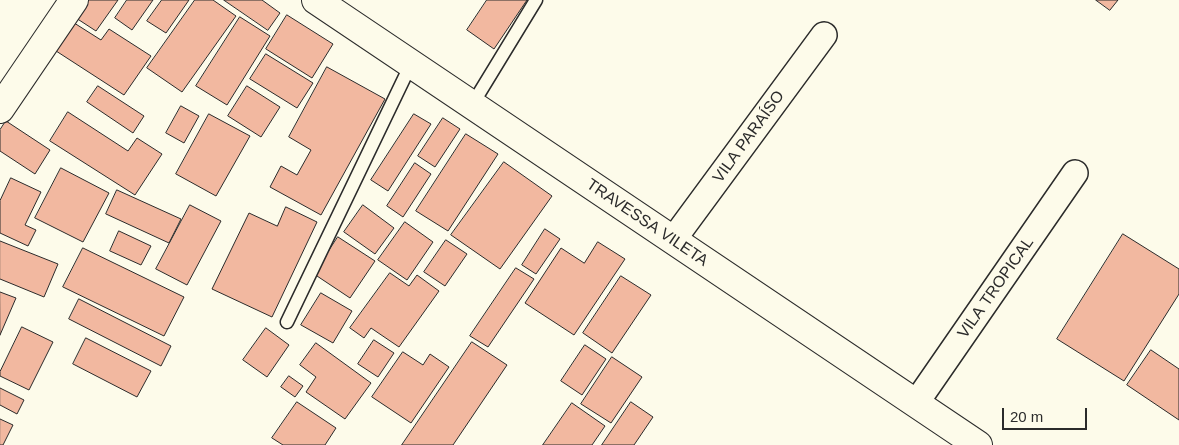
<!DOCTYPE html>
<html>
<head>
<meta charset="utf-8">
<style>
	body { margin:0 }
	#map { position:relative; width:1179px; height:445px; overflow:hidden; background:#fdfbea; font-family:Arial,sans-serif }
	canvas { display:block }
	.scale { position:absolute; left:1002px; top:408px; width:85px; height:22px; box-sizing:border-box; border:2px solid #2b2b2b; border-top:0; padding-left:6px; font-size:15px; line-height:18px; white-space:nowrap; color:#2b2b2b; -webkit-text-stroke:4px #fdfbea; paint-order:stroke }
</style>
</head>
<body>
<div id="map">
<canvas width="1179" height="445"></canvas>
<div class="scale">20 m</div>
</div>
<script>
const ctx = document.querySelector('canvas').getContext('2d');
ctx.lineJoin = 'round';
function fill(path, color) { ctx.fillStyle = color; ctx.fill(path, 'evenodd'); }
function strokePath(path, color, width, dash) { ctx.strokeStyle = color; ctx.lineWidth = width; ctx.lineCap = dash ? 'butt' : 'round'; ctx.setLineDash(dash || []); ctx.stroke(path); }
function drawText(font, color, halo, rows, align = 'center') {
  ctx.font = font + ' Arial,sans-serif'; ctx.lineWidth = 4; ctx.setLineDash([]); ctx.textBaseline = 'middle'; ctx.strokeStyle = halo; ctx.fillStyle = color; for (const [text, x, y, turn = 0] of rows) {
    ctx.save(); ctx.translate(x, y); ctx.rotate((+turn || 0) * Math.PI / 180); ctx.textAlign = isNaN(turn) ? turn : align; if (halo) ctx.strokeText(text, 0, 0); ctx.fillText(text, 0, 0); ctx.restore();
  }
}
const building = new Path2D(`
	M88 0H118L96 31 76 18Z
	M127 0H153L132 30 115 18Z
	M162 0H189L166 33 147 21Z
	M195 0H213L236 16 182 92 147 68Z
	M224 0H262L280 13 268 30Z
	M487 0H527L494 49 467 30Z
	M1096 0H1118L1110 10Z
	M287 15 333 44 312 78 266 49Z
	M240 17 270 36 227 105 196 86Z
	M71 21 101 40 109 29 151 56 124 95 53 49Z
	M266 54 313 83 297 108 250 79Z
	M327 67 385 99 321 215 270 187 281 166 297 175 311 150 289 137Z
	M98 86 144 116 133 133 87 102Z
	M247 86 280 107 261 137 228 116Z
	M181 106 199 116 184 143 166 133Z
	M68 112 128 151 137 138 162 154 135 195 50 141Z
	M209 114 250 136 216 196 176 174Z
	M414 114 431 124 388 191 371 180Z
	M443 118 460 129 435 167 418 156Z
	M6 121 50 150 35 174 0 151V130Z
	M466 134 498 154 448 231 416 211Z
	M504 162 552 196 500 269 451 235Z
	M415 163 431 174 403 217 387 206Z
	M61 168 109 193 83 242 35 218Z
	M11 178 41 192 25 225 36 230 28 246 0 233V201Z
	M117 190 181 219 169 243 106 214Z
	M190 205 221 221 187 285 156 269Z
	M363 205 394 228 375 254 344 232Z
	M286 207 317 222 272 317 212 289 249 213 277 226Z
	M405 222 433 242 407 280 378 260Z
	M545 229 560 239 536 274 522 265Z
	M119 231 151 246 141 265 110 251Z
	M1123 234 1179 269V294L1124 381 1057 339Z
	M338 237 375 261 350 298 314 274Z
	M446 240 467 254 445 286 424 272Z
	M0 241 58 264 44 297 0 279Z
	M598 242 625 259 574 335 525 303 561 248 584 263Z
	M83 248 184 297 164 336 63 287Z
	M516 268 534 279 488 347 470 336Z
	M390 273 409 286 417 275 439 291 399 347 371 328 364 338 350 328Z
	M621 276 651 295 612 353 583 333Z
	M0 292 16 298 0 335Z
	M321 293 352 311 333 343 301 325Z
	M79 299 171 346 161 366 69 319Z
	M22 327 53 342 29 390 0 376V372Z
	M266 328 289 345 267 377 243 360Z
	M86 338 151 371 137 397 73 364Z
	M374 340 394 353 378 377 358 364Z
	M472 342 507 365 453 445H402Z
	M316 343 371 383 345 419 306 392 316 377 300 365Z
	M585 345 606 359 582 395 561 381Z
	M1151 350 1179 369V420L1127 385Z
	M403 352 423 365 430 354 449 367 411 423 372 397Z
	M612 357 642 377 611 423 581 404Z
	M289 376 303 386 295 397 281 387Z
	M0 388 24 400 17 414 0 405Z
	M297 402 336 428 325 445H283L272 438Z
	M631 402 653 417 634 445H602Z
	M572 403 605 426 592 445H543Z
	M0 419 13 425 3 445H0Z`);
fill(building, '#f2b8a0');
strokePath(building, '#2b2b2b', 1);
const service = new Path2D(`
	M472 105 536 0
	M287 322 411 64`);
const minor = new Path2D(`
	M673 240 824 35
	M916 403 1075 173`);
const tertiary = new Path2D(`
	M316 0 978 445
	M0 109 74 0`);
strokePath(service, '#2b2b2b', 15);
strokePath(minor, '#2b2b2b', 28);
strokePath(tertiary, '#2b2b2b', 30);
strokePath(service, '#fdfbea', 12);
strokePath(minor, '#fdfbea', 25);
strokePath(tertiary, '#fdfbea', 28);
drawText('16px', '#2b2b2b', '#fdfbea', [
	["VILA PARAÍSO",749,137,-54],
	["TRAVESSA VILETA",647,223,34],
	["VILA TROPICAL",996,288,-55]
]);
</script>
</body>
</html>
